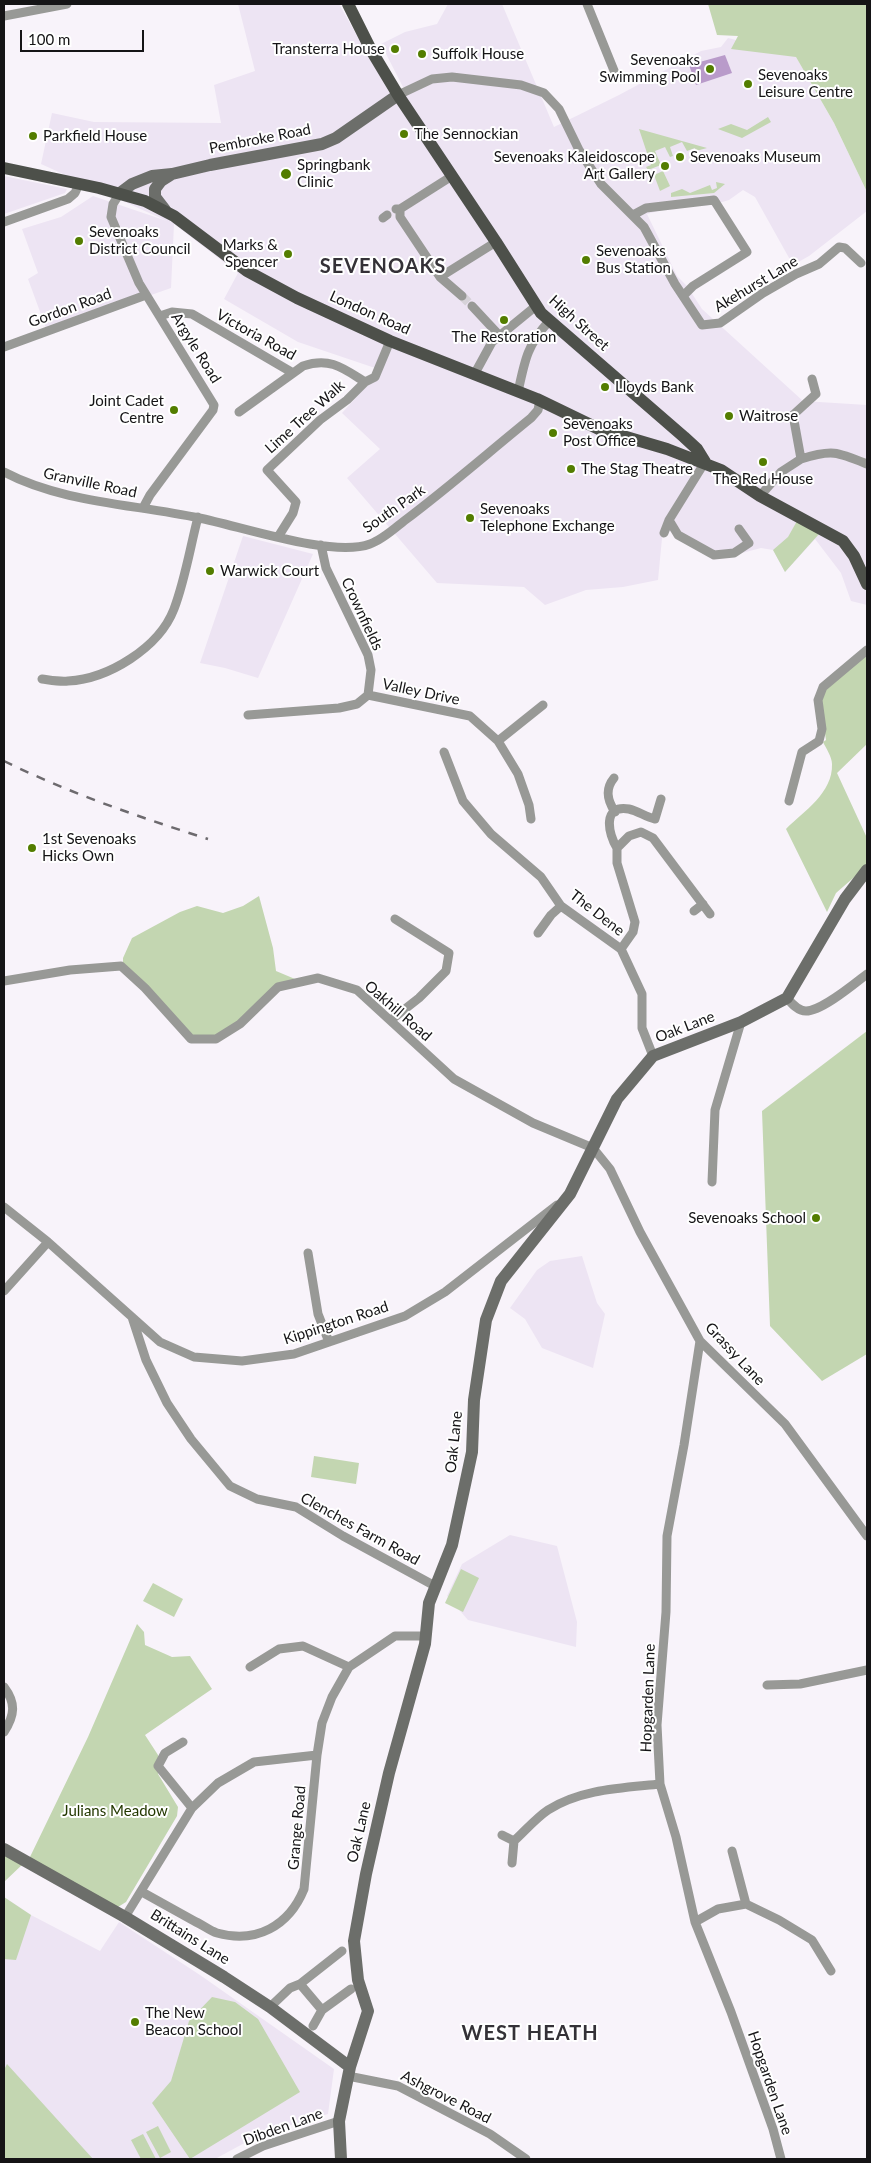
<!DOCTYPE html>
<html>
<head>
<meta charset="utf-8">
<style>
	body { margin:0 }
	#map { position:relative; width:871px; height:2163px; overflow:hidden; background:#f8f3fa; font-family:Lato,sans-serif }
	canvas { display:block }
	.frame { position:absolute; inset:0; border:5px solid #151416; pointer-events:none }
	.scale { position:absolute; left:20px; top:30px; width:124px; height:22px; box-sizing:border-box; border:2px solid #151416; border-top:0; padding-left:6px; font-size:15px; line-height:18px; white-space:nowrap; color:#151416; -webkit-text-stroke:4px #fff; paint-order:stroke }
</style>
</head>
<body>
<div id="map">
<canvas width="871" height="2163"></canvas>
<div class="frame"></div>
<div class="scale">100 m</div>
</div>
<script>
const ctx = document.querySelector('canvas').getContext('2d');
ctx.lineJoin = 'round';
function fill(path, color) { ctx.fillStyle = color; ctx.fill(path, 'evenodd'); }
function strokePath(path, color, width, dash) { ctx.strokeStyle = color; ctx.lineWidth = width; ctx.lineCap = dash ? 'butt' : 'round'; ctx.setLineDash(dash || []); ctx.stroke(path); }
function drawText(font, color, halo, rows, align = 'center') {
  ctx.font = font + ' Lato,sans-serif'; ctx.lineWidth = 4; ctx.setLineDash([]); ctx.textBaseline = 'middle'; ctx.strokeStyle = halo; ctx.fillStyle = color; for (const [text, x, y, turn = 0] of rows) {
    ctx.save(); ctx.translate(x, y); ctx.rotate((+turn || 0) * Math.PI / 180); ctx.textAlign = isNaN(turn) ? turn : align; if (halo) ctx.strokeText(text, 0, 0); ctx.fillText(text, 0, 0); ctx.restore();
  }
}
fill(new Path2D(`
	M238 4H339L389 92 412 87H403L381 44 405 32 437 24 448 4H502L554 127 619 95 701 51 721 47 728 38 795 55 834 123 867 192V211L809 256 793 265 755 197 743 190 729 200 712 205 669 208 647 214 677 276 687 286 702 309 803 401 867 405V605L851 601 841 573 815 539 785 572 773 550 761 548 723 558 663 528 658 580 623 587 586 590 545 605 524 587 437 583 347 478 380 449 342 413 374 378 378 369 298 342 224 299 238 273 174 224 171 288 77 321 46 328 28 279 38 273 22 229 61 217 93 196 167 221 41 164 52 113 94 122 221 123 214 85 255 71Z
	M4 176 67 189 65 193 4 214Z
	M243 536 313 554 258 678 225 668 200 663Z
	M582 1256 597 1303 605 1314 593 1368 542 1348 525 1319 510 1308 537 1270 550 1261Z
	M510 1535 557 1546 577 1622 576 1647 468 1620 447 1596 462 1564Z
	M4 1897 31 1915 100 1951 119 1922 200 1975 334 2069 328 2114 261 2134 215 2159H4Z`), '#ede4f3');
fill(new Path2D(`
	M708 4H867V192L834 123 796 57 731 49 738 36 717 35Z
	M768 117 771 122 742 138 718 129 731 124 747 130Z
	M639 129 707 148 696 151 695 148 687 151 682 142 670 147 673 156 670 157 665 147 655 151 661 165 648 170 646 167 651 165Z
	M663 171 670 186 660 191 654 175Z
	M716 182 725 184 714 193 671 197V193L682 189 690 193 710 185 712 190 717 188Z
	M797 521 819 534 785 572 773 550 788 537Z
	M867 653V744L837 773 867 838V866L836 893 827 912 786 829C804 811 833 793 832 764 832 757 826 748 823 742L826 740 820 700 825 688Z
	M259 896 273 948 276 971 295 979 278 986 219 1038H191L123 967V958L132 938 180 912 197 906 223 913 243 906Z
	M867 1031V1354L822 1381 770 1326 762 1111Z
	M314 1456 359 1463 356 1484 311 1477Z
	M461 1569 479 1578 463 1612 445 1603Z
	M153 1583 183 1599 174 1617 143 1601Z
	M137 1624 144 1632 145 1645 172 1657 190 1656 212 1689 145 1735 158 1755V1774L178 1807 177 1816 126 1902 118 1907 29 1859 88 1737Z
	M4 1854 24 1863 4 1882Z
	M4 1897 31 1915 16 1960 4 1959Z
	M212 1997 235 2002 258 2019 300 2092 190 2159 152 2103 171 2081 189 2021Z
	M7 2064 93 2159H4V2070Z
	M158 2126 171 2152 160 2158 146 2132Z
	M143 2134 156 2159H141L131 2140Z`), '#c3d6b1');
fill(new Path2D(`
	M725 55 732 73 696 85 689 65Z`), '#b99bca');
strokePath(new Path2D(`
	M462 296 472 306`), '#d6d2d8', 9, [9, 4.5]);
strokePath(new Path2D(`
	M587 4 617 78
	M4 16 67 4
	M398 95 432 79 452 77 521 85 544 93 559 109 579 150 601 184 644 227 675 284 702 325 720 323 763 293 796 274 819 264 839 247 845 248 861 263
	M120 193 113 204 111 217 139 283 214 405 213 410 150 495 143 508
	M396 209H400L452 176
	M400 209V217L440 277 462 296
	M633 215 646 208 714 200 747 252 693 286 684 295
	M383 218 387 215
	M4 222 68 199 75 193 79 184
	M440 277 496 242
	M472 306 499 335
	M160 316 172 312 192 314 293 373
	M4 347 146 295
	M474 375 492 342 536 306
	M812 379 816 394 793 415 801 459C832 449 838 452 867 464
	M518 392C525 359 527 346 549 321
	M239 412 303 366C330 357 343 368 365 382
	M4 472C63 503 134 504 199 518 240 526 332 558 370 544 382 540 394 529 404 521 448 488 489 452 531 418L538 410 540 400
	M760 496 781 472 801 459
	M669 520 678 535 714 555 734 553 749 543 739 529
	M664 533 669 520 705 462
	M278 537 293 513 296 502 267 470 320 420 347 400 365 382 375 377 390 341
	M321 545 326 568 368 655 371 670 368 695
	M42 679C50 680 60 682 68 681 108 679 159 648 174 609 185 580 190 548 198 517
	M248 715 339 708 357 704 368 695 470 716 498 741 518 774 529 805 531 819
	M498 741 543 705
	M444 752 463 801 491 834 541 877 561 906 621 949 642 994V1028L653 1056
	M614 778C605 789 607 800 615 812
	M789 801 802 752 819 741 822 729 818 700 823 687 867 650
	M617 848C608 834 602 804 629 809 638 811 646 817 655 819L661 799
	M694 911 703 904
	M538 933 551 915 561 906
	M621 949 633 932 635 922 617 863V848L629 836 641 832 653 838 710 914
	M4 981 70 970 121 966 145 988 191 1039H216L240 1024 278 987 318 978 357 990 454 1079 533 1123 593 1148 610 1169 640 1232 700 1341 785 1424 867 1536
	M787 998C792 1004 798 1011 806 1011 822 1011 854 984 867 974
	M391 1020 419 998 446 971 449 953 395 919
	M712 1182 715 1110 741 1022
	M4 1207 48 1242 160 1342 194 1357 242 1361 294 1354 405 1316 445 1292 557 1205
	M308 1253 318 1314 329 1342
	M4 1291 48 1242
	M132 1317 146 1360 167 1403 191 1439 230 1486 257 1499 296 1507 343 1536 435 1586
	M700 1341 684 1445 667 1536 666 1612 657 1725 660 1784 676 1837 695 1922 731 2012 773 2129 781 2159
	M250 1667 279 1649 303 1646 349 1667
	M767 1685 800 1684 867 1670
	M4 1687C16 1703 15 1715 4 1732
	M183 1742 165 1753 158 1766 192 1808
	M502 1835 514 1841C525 1831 536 1818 548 1810 581 1789 622 1788 660 1784
	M732 1851 746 1904
	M512 1863 514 1841
	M142 1892C160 1902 178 1912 196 1922 203 1925 210 1931 217 1933 256 1944 289 1926 304 1889L317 1755 322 1723 332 1697 349 1667 395 1636H426
	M125 1917 192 1808 218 1783 254 1762 317 1755
	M695 1922 718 1909 746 1904 779 1920 812 1940 831 1971
	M300 1984 322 2010 313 2026
	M270 2007 290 1988 300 1984 342 1951
	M322 2010 351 1989
	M348 2076 398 2086 490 2134 526 2159
	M237 2159 263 2146 339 2121`), '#989996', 9);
strokePath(new Path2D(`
	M120 193 132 184 152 176 172 174 210 165 322 144 336 138 398 95
	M165 210 155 197V189L161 181 172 174
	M4 1849 125 1917 224 1977 270 2007 350 2067
	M341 2159 339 2121 350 2067 368 2011 358 1980 354 1941 366 1874 389 1773 425 1644 429 1603 452 1545 472 1452 474 1400 486 1320 501 1281 570 1194 617 1099 653 1056 741 1022 787 998 845 899 867 870`), '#6c6e6a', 12);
strokePath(new Path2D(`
	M348 4 371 50 398 95 496 242 541 313 684 437 697 449 705 462
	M4 168 99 188 145 201 174 216 247 271 297 298 390 341 537 399 599 429 667 449 721 470 760 496 843 541 854 556 867 584`), '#4d504a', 12);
strokePath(new Path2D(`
	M4 761C69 793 139 817 208 839`), '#6d6a6e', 2.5, [9, 9]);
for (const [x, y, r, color] of [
	[395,49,5,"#537d00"],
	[422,54,5,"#537d00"],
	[710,69,5,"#537d00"],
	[748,84,5,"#537d00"],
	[404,134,5,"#537d00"],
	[33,136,5,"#537d00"],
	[680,157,5,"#537d00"],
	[665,166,5,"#537d00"],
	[286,174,6,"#537d00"],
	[79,241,5,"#537d00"],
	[288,254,5,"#537d00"],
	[586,260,5,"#537d00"],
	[504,320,5,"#537d00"],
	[605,387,5,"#537d00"],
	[174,410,5,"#537d00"],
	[729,416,5,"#537d00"],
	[553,433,5,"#537d00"],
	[763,462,5,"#537d00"],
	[571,469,5,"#537d00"],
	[470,518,5,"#537d00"],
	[210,571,5,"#537d00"],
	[32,848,5,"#537d00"],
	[816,1218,5,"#537d00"],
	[135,2022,5,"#537d00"]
]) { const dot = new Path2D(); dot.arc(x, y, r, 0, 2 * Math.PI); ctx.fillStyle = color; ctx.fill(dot); strokePath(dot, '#fff', 2); }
drawText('15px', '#151416', '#fff', [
	["Transterra House",385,49,"right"],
	["Suffolk House",432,54],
	["Sevenoaks",700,60,"right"],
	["Swimming Pool",700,77,"right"],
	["Sevenoaks",758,75],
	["Leisure Centre",758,92],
	["The Sennockian",414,134],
	["Parkfield House",43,136],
	["Sevenoaks Kaleidoscope",655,157,"right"],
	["Art Gallery",655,174,"right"],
	["Sevenoaks Museum",690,157],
	["Springbank",297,165],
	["Clinic",297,182],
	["Sevenoaks",89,232],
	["District Council",89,249],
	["Marks &",278,245,"right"],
	["Spencer",278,262,"right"],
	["Sevenoaks",596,251],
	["Bus Station",596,268],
	["The Restoration",504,337,"center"],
	["Lloyds Bank",615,387],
	["Joint Cadet",164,401,"right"],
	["Centre",164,418,"right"],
	["Waitrose",739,416],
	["Sevenoaks",563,424],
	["Post Office",563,441],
	["The Stag Theatre",581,469],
	["The Red House",763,479,"center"],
	["Sevenoaks",480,509],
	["Telephone Exchange",480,526],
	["Warwick Court",220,571],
	["1st Sevenoaks",42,839],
	["Hicks Own",42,856],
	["Sevenoaks School",806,1218,"right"],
	["The New",145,2013],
	["Beacon School",145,2030]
], 'left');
drawText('15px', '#151416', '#fff', [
	["Pembroke Road",260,139,-11],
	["Akehurst Lane",756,284,-31],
	["Gordon Road",70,308,-20],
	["London Road",370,313,24],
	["High Street",579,323,42],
	["Victoria Road",256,335,29],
	["Argyle Road",196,348,58],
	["Lime Tree Walk",305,417,-42],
	["Granville Road",90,483,12],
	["South Park",394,509,-35],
	["Crownfields",362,614,65],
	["Valley Drive",421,692,12],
	["The Dene",597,913,38],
	["Oakhill Road",398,1011,41],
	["Oak Lane",685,1027,-21],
	["Kippington Road",336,1323,-18],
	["Grassy Lane",735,1354,47],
	["Oak Lane",454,1442,-84],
	["Clenches Farm Road",360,1529,29],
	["Hopgarden Lane",648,1698,-88],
	["Grange Road",297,1828,-85],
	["Oak Lane",359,1832,-77],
	["Brittains Lane",190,1937,32],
	["Hopgarden Lane",770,2083,71],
	["Ashgrove Road",446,2097,27],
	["Dibden Lane",283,2127,-20]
]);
drawText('15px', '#233800', '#fff', [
	["Julians Meadow",115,1811]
]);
ctx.letterSpacing = '1px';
drawText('bold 20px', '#343137', '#fff', [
	["SEVENOAKS",383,267],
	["WEST HEATH",530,2034]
]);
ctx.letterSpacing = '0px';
</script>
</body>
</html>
